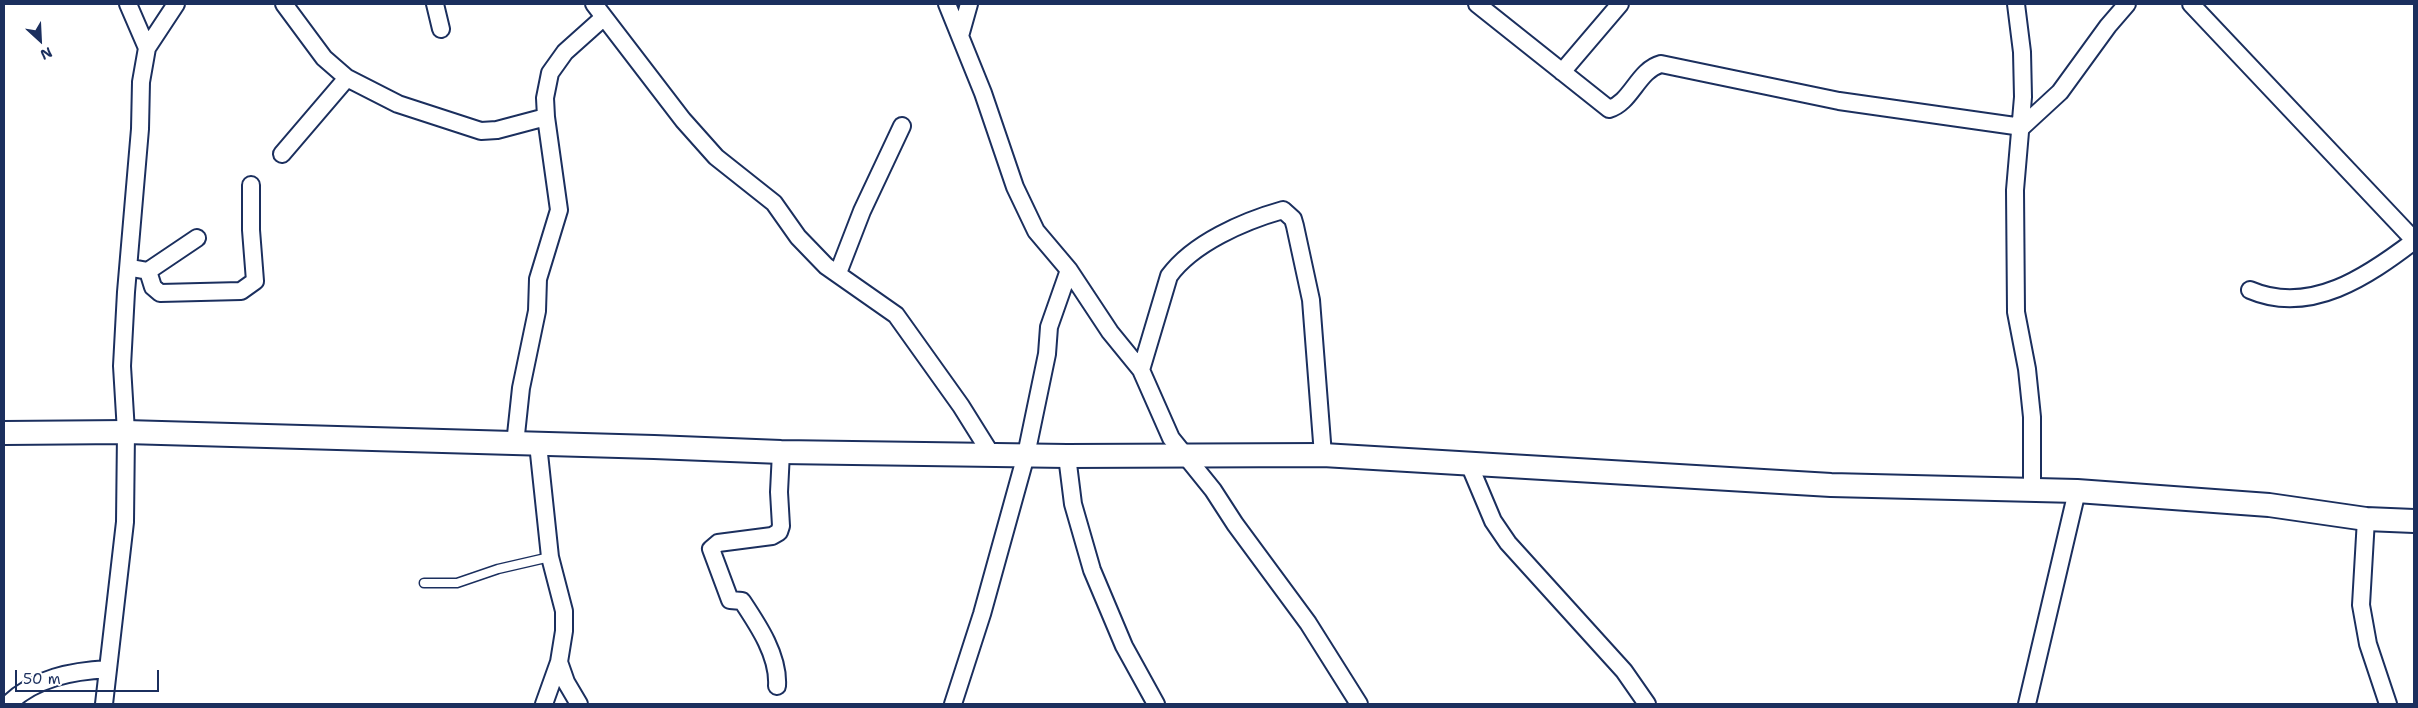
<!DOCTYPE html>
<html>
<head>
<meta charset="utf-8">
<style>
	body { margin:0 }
	#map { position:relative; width:2418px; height:708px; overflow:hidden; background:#fff; font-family:"Shantell Sans",sans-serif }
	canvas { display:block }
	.frame { position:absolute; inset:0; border:5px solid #1b2f5e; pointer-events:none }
	.north { position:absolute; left:15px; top:15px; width:50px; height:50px; -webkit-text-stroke:4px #fff; paint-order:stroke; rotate:155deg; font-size:14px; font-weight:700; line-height:20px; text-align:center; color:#1b2f5e }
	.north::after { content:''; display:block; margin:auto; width:18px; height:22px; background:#1b2f5e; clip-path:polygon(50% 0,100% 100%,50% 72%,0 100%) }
	.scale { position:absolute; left:15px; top:670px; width:144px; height:22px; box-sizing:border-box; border:2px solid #1b2f5e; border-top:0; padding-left:6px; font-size:15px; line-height:18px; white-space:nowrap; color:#1b2f5e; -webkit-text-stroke:4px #fff; paint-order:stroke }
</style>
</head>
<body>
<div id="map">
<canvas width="2418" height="708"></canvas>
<div class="frame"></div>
<div class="north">N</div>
<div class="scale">50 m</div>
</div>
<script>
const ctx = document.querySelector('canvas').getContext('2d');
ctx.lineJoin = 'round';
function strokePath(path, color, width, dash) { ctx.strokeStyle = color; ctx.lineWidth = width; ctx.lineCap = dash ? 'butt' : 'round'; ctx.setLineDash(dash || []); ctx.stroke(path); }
const lane = new Path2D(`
	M424 583H457L498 569 550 557`);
const street = new Path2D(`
	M128 4 147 48
	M284 4 324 58 347 78 398 104 481 131 497 130 546 117
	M435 4 441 29
	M594 4 683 120 716 157 774 203 798 237 826 266 896 315 961 406 991 454
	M947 4 983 93 1015 187 1036 231 1069 270 1110 332 1141 370 1171 438 1213 490 1235 524 1308 623 1359 704
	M1477 4 1609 109C1631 103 1638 70 1661 64L1839 101 2022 127 2060 92 2108 26 2127 4
	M2016 4 2022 52 2023 97 2015 190 2016 312 2027 369 2032 417V490
	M2191 4 2414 240
	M960 36 969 4
	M1562 72 1620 4
	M282 154 347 78
	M137 269 148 271 197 238
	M148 271 153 287 160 293 241 291 255 281 251 230V185
	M838 273 862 211 902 126
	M2250 290C2310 316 2368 276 2414 241
	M1141 370 1169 276C1193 243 1244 221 1283 210L1293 219 1295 226 1311 300 1323 455
	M515 444 521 388 537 311 538 279 559 210 546 117 545 98 550 73 565 52 603 18
	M538 444 550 557 564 611V631L559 662 544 704
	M1067 456 1073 504 1092 570 1124 646 1156 704
	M1469 464 1493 521 1508 543 1624 671 1647 704
	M2366 519 2361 605 2368 644 2388 704
	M559 662 566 682 579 704
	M777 686C779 656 758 625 742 601L730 600 711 549 718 543 772 536 779 532 781 526 779 492 781 452
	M8 704C35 678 72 671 108 669
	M104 704 125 522 126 432 122 366 126 292 140 129 141 82 147 48 176 4
	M953 704 982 614 1026 455 1047 354 1049 327 1069 270
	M2027 704 2077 491`);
const secondary = new Path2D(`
	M4 433 126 432 654 447 781 452 1067 456 1323 455 1831 485 2077 491 2269 505 2366 519 2414 521`);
strokePath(lane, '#1b2f5e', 11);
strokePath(street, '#1b2f5e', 20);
strokePath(secondary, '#1b2f5e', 26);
strokePath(lane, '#fff', 8);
strokePath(street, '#fff', 16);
strokePath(secondary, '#fff', 22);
</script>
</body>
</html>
